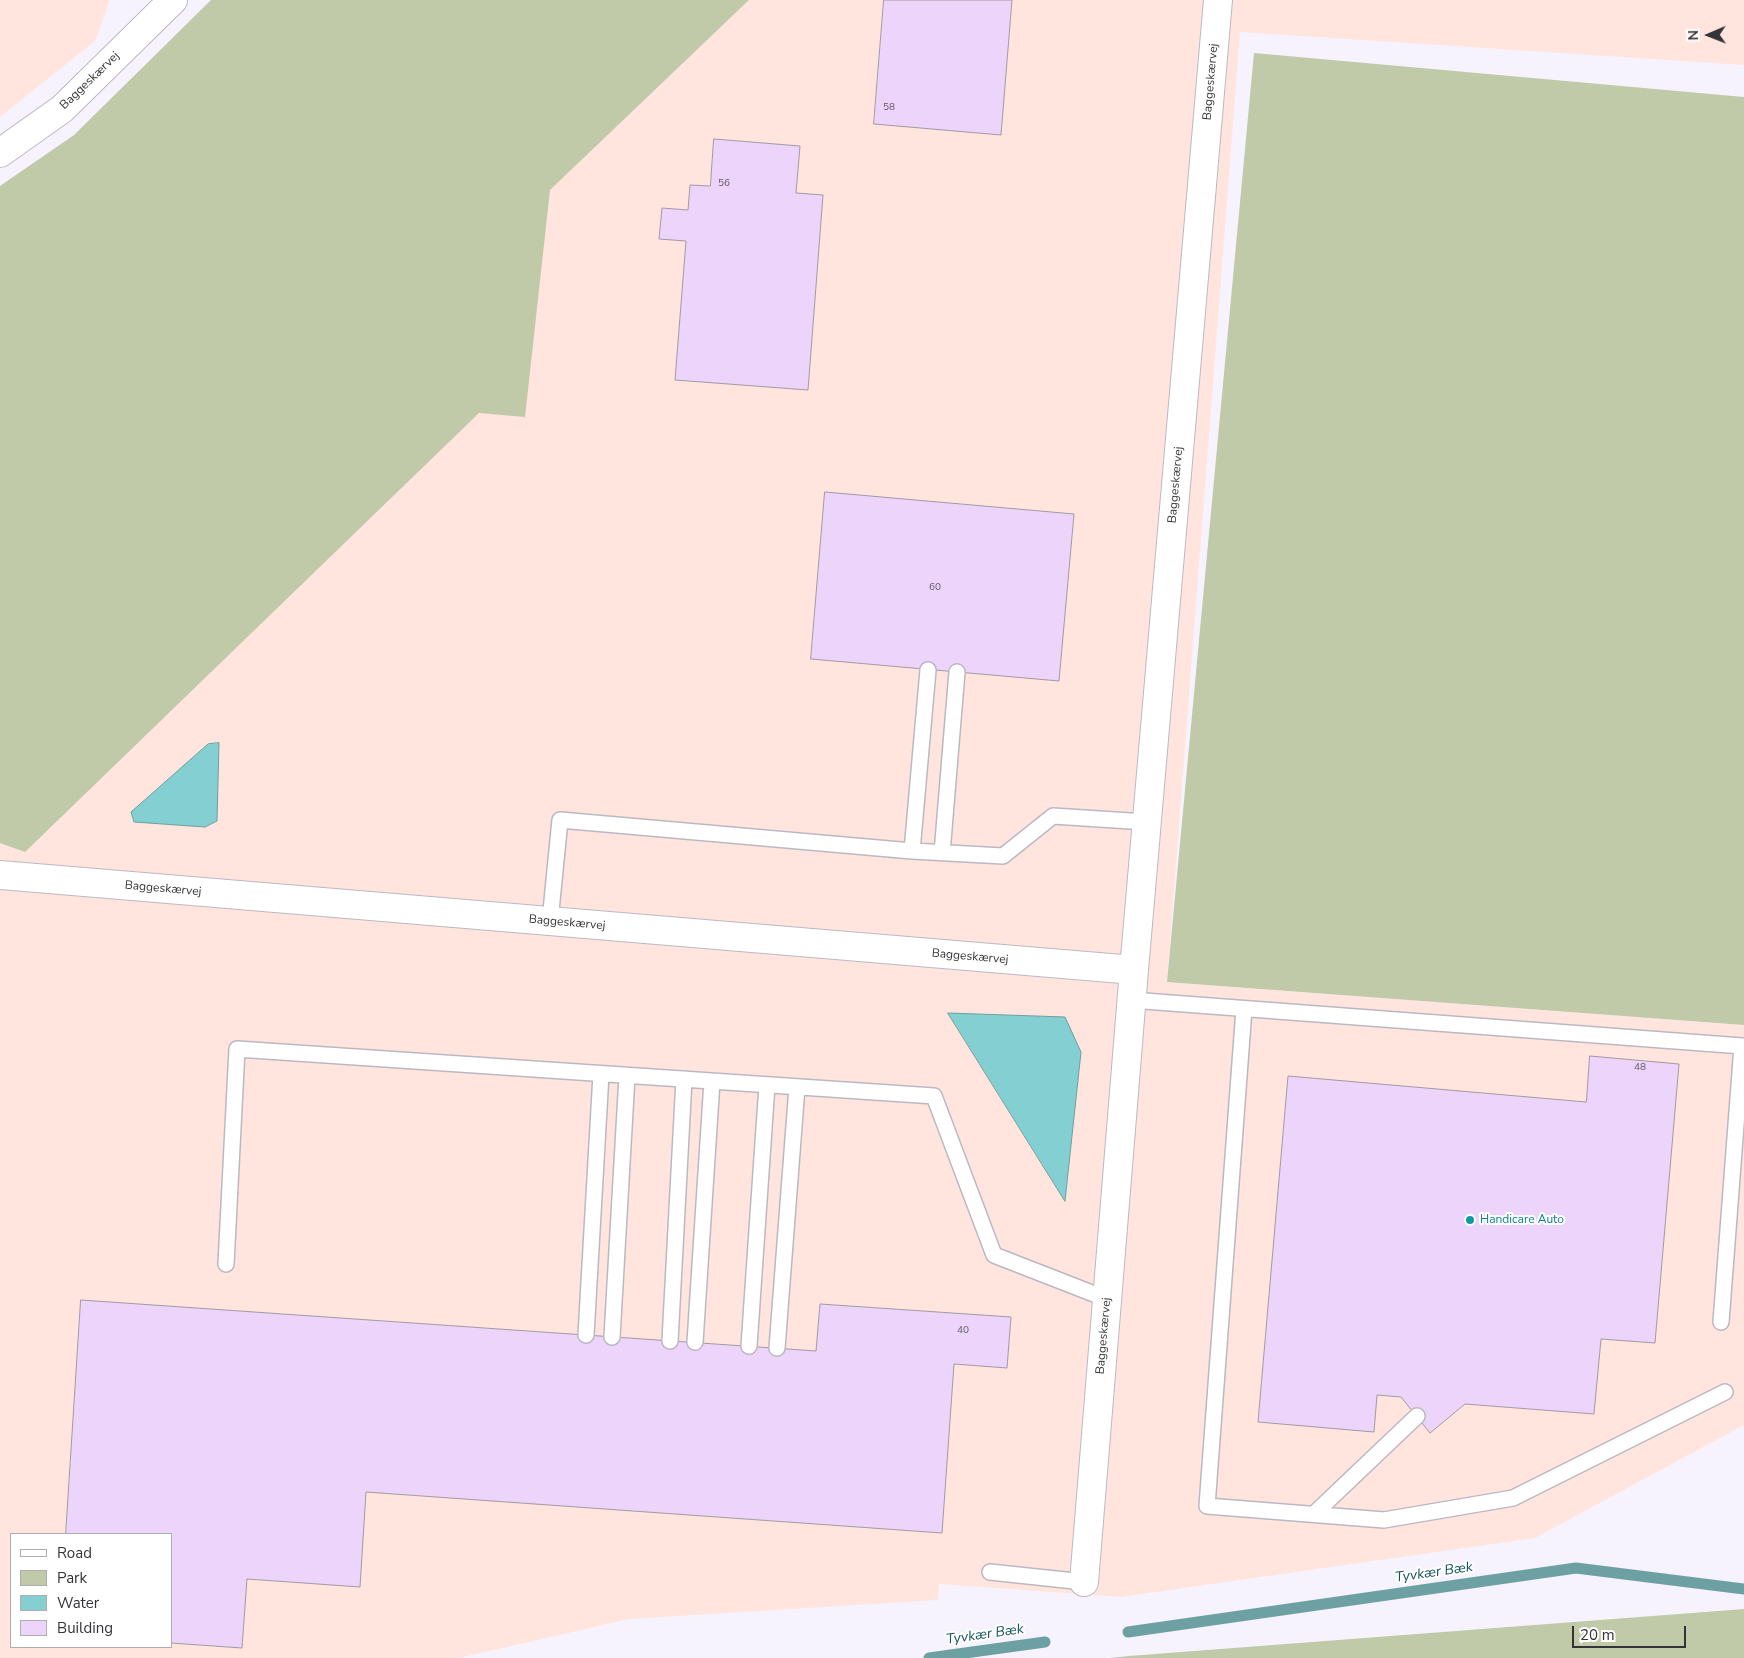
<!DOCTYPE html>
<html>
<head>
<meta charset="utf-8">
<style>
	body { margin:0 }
	#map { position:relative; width:1744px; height:1658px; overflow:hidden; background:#f7f3fe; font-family:"Nunito Sans",sans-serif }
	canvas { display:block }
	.legend { position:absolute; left:10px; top:1533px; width:162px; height:115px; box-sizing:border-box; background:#fff; border:1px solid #aeadaf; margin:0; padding:6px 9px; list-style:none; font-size:15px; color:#343337 }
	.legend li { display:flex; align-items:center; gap:10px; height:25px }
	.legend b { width:25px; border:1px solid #aeadaf }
	.north { position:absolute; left:1684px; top:10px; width:50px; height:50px; -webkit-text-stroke:4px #fff; paint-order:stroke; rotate:269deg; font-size:14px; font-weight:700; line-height:20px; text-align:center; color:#343337 }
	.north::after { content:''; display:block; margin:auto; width:18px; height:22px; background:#343337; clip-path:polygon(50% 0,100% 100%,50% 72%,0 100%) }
	.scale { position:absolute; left:1572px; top:1626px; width:114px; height:22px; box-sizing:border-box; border:2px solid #343337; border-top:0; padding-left:6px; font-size:15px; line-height:18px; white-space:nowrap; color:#343337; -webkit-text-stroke:4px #fff; paint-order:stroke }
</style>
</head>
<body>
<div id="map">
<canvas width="1744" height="1658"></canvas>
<ul class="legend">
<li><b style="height:6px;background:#fff"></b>Road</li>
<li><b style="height:14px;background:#c0c9a8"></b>Park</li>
<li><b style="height:14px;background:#84cfd1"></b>Water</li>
<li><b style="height:14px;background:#ecd4fb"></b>Building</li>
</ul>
<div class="north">N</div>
<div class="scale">20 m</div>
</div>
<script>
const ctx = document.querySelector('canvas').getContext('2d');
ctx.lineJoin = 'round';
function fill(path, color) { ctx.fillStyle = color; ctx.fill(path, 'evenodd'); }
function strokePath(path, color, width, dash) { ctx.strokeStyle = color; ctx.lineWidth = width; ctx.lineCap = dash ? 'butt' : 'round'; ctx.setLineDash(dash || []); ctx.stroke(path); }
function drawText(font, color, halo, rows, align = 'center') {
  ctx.font = font + ' "Nunito Sans",sans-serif'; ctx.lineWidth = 4; ctx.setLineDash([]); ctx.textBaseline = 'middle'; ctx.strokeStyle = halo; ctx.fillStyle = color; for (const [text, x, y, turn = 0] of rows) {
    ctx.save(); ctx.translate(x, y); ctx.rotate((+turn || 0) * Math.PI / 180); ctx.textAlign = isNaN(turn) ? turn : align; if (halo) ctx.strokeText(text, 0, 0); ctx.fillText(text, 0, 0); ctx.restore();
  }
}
fill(new Path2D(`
	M0 0H110L95 41 0 117Z
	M749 0H1744V65L1240 32 1167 982 1744 1025V1425L1535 1538 1121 1597 939 1584 938 1600 629 1619 459 1658H0V714ZM11 1534H171V1647H11Z`), '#ffe5dd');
fill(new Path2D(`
	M211 0H749L550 190 525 417 479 413 25 852 0 843V186L74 135Z
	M1254 53 1744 97V1025L1167 982Z
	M1744 1609V1658H1109L1129 1656Z`), '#c0c9a8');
const water = new Path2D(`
	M219 743 217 821 205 827 134 822 131 812 208 744Z
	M948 1013 1065 1017 1081 1052 1065 1201Z`);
fill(water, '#84cfd1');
strokePath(water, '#6ca0a3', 1);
strokePath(new Path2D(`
	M1128 1632 1576 1568 1744 1589
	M929 1658 1045 1642`), '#6ca0a3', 11);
const building = new Path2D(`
	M884 0H1012L1001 135 874 124Z
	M714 139 800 146 796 193 823 195 808 390 675 380 686 241 659 239 662 208 688 210 690 185 710 186Z
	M825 492 1074 514 1059 681 811 659Z
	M1590 1056 1679 1064 1655 1343 1601 1339 1594 1414 1465 1404 1430 1433 1401 1397 1377 1395 1374 1432 1258 1422 1288 1076 1586 1102Z
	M81 1300 816 1351 820 1304 1011 1317 1007 1368 954 1364 942 1533 366 1492 360 1587 247 1579 242 1648 171 1643V1534H66Z`);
fill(building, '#ecd4fb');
strokePath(building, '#a19ba5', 1);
const lane = new Path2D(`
	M912 851 928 670
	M942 853 957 672
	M550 921 560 820 912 851 1003 856 1053 816 1146 822
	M1131 1000 1742 1046 1721 1322
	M1244 1009 1207 1506 1384 1520 1513 1498 1725 1392
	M226 1264 237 1049 934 1096 994 1255 1107 1299
	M586 1335 601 1074
	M612 1337 627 1076
	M670 1341 684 1079
	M695 1342 712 1081
	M749 1346 767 1085
	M777 1348 797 1087
	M1314 1514 1417 1416
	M990 1572 1084 1582`);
const street = new Path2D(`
	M0 153 62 109 173 0
	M0 875 1134 970 1218 0
	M1084 1582 1134 970`);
strokePath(lane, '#bcb8c2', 18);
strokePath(street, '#bcb8c2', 30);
strokePath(lane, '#fff', 15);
strokePath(street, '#fff', 28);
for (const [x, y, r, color] of [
	[1470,1220,5,"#0f9aa8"]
]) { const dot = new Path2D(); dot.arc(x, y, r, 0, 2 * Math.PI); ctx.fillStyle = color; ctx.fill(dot); strokePath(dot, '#fff', 2); }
drawText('10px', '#625b68', null, [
	["58",889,108],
	["56",724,184],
	["60",935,588],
	["48",1640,1068],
	["40",963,1331]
]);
drawText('12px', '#343337', '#fff', [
	["Baggeskærvej",90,81,-44],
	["Baggeskærvej",1211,82,-85],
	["Baggeskærvej",1176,485,-85],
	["Baggeskærvej",163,889,5],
	["Baggeskærvej",567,923,5],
	["Baggeskærvej",970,957,5],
	["Baggeskærvej",1104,1336,-85]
]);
drawText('12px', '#0d838f', '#fff', [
	["Handicare Auto",1480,1220]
], 'left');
drawText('italic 14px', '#145557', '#fff', [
	["Tyvkær Bæk",1434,1573,-8],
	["Tyvkær Bæk",985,1635,-8]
]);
</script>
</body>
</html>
